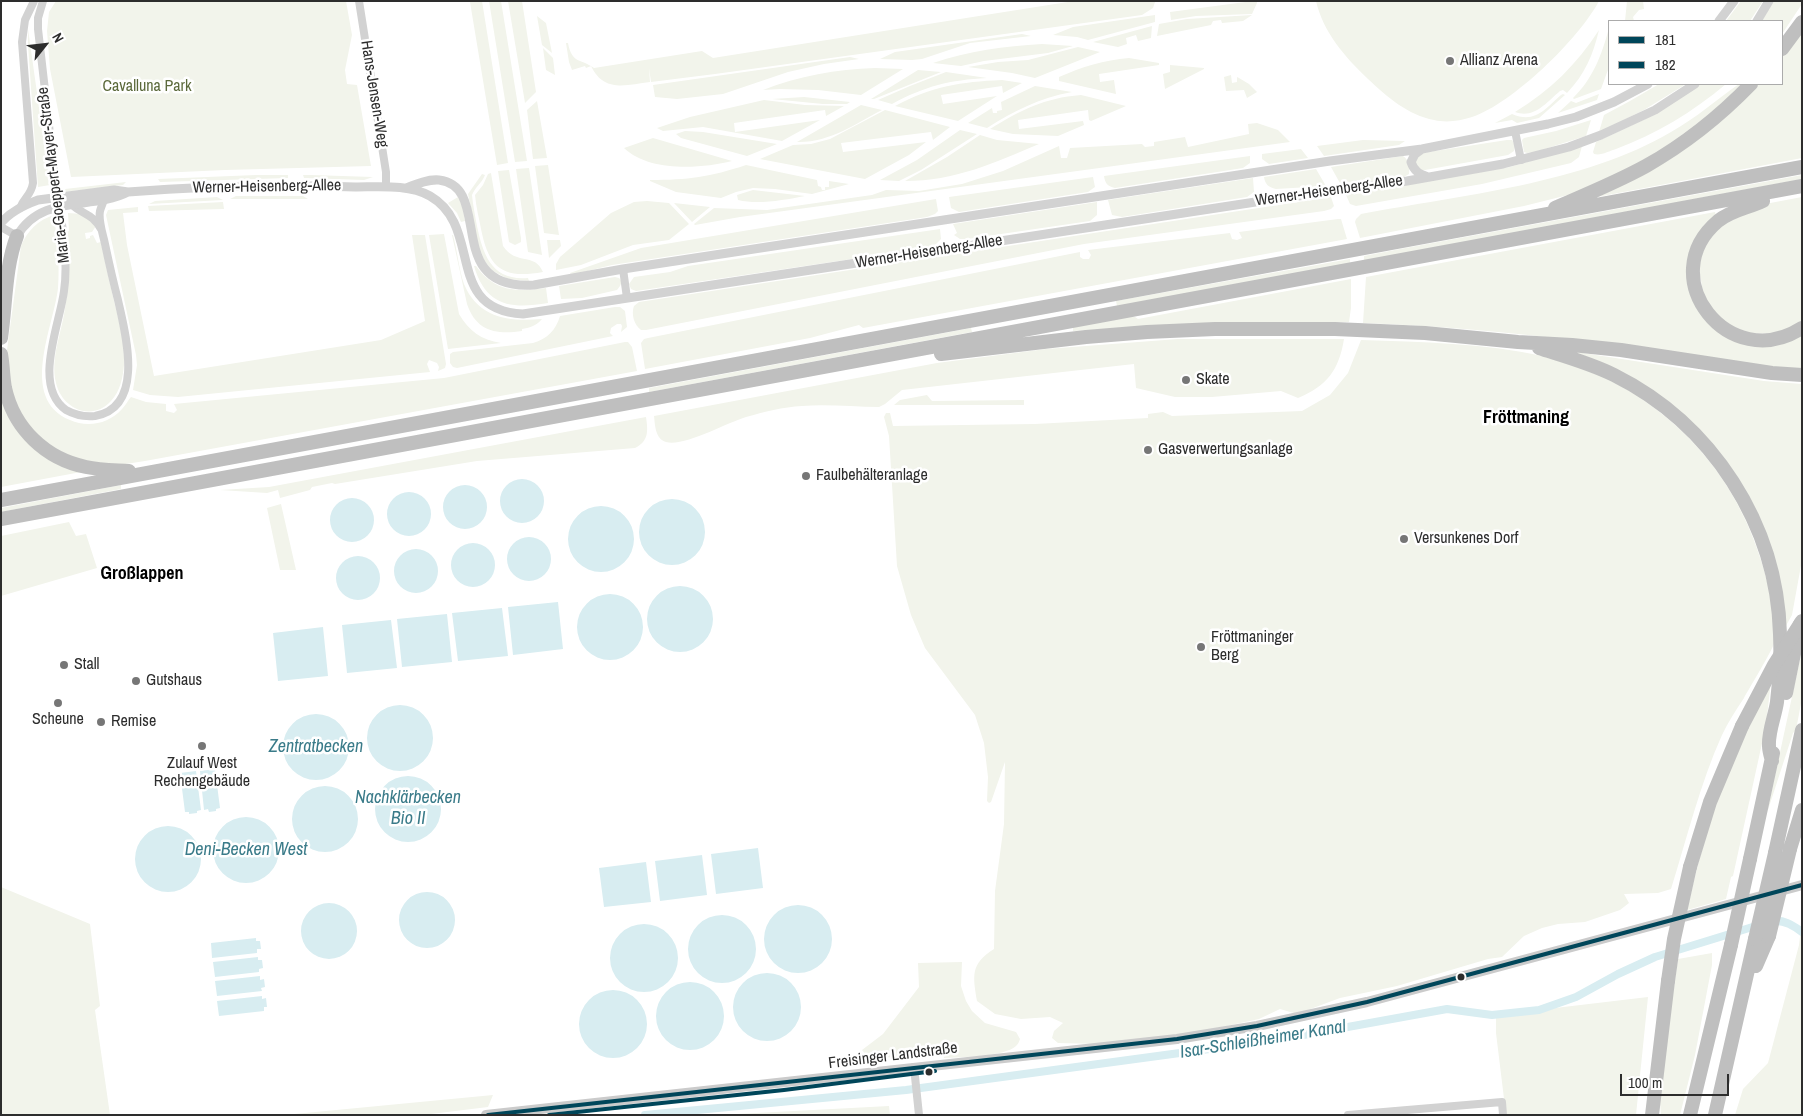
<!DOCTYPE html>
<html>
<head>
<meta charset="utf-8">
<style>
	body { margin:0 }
	#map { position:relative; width:1803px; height:1116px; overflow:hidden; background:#fff; font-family:"Archivo Narrow",sans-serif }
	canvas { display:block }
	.frame { position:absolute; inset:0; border:2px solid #2d2d2d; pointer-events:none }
	.legend { position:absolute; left:1608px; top:20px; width:175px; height:65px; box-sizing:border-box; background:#fff; border:1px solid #ababab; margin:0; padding:6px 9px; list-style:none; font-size:15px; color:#2d2d2d }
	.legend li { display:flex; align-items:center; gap:10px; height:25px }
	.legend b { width:25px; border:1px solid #ababab }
	.north { position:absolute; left:20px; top:20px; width:50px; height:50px; -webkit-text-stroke:4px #fff; paint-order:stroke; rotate:61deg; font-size:14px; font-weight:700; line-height:20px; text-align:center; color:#2d2d2d }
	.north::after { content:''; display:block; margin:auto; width:18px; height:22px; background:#2d2d2d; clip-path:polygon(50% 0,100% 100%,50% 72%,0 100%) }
	.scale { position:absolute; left:1620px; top:1074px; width:109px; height:22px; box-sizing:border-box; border:2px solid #2d2d2d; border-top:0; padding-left:6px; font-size:15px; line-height:18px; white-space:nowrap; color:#2d2d2d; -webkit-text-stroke:4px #fff; paint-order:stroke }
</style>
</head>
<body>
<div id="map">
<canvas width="1803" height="1116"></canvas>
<div class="frame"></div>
<ul class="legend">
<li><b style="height:6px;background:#00465a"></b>181</li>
<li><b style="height:6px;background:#00465a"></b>182</li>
</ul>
<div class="north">N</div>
<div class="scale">100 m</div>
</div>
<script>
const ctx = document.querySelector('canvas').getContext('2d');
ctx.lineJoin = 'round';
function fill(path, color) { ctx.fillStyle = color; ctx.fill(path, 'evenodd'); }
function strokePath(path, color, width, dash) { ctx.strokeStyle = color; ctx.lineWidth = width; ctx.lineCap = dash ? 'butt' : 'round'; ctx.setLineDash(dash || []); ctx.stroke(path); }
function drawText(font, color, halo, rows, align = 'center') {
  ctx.font = font + ' "Archivo Narrow",sans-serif'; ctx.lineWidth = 5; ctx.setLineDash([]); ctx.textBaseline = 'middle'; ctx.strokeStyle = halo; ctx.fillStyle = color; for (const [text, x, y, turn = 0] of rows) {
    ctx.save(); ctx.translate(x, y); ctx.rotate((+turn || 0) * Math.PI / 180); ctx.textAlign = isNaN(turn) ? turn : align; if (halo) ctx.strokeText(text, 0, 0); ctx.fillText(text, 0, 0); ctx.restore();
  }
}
fill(new Path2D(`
	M56 1H346L352 35 345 70 347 84 357 85 371 166 225 170 71 177 50 69 47 31 49 12Z
	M482 1 508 163 497 165 470 2Z
	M489 1H501L527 161 515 162Z
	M508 1H522L536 92 525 103Z
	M1074 1 1155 2 1153 8 1142 15 715 74 651 82 649 68 650 82C626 85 604 93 591 66L586 68 585 66 572 70 569 62 566 43H568C572 64 580 58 594 68L702 51 713 58Z
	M1253 1H1257V3L1252 14 1196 16 1171 20 1170 12Z
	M1316 1H1599C1579 39 1512 104 1472 117 1460 121 1446 123 1434 120 1408 115 1387 97 1368 79 1345 57 1323 32 1316 1Z
	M1627 1H1643L1644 9 1639 10 1633 17 1634 21H1625Z
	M1741 1H1763L1750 21H1726Z
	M1774 1H1802V4L1782 34V21H1761Z
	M1155 15V22L1088 40 1077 37 1053 35 1073 27Z
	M1252 15 1243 21 1222 23 1221 20 1213 21 1211 25 1157 36 1159 24 1187 19Z
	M537 16 546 23 552 53 542 45Z
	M1152 26 1151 38 1138 41 1136 35 1126 38 1127 44 1118 47 1093 42Z
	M1609 28V67L1601 89 1574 99 1573 98C1593 79 1602 54 1609 28Z
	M28 29 50 185 38 187 28 45Z
	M1802 29V158L1592 198 1757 84H1782V56Z
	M1599 30C1593 55 1585 74 1567 93L1563 90 1560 91C1546 103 1534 119 1515 112 1550 91 1577 64 1599 30Z
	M1022 34 1031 36 970 43 922 59 912 60 880 59 895 52Z
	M1042 44 1073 46 1048 53 984 61 961 66 933 63C969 51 1004 46 1042 44Z
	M1078 47 1100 52 1035 78 1012 73 968 67 998 62 1028 60Z
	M543 48 553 58 555 75 546 70Z
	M850 57 859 59 824 64 788 72 723 94 677 99 655 97 653 85Z
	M1129 58 1159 63V65L1099 74 1100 82 1114 80 1116 94 1059 81V77C1082 67 1104 60 1129 58Z
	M1170 65 1204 68V69L1165 89 1163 74 1170 72Z
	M875 68 903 69 861 95 818 90 780 89 763 90C799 76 836 69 875 68Z
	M918 70 941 72 874 99H871Z
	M946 72 987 78C950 80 925 86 892 104L878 100 910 86Z
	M1231 75 1232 83 1237 82V77L1239 78 1249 84 1257 92 1247 98 1244 90 1226 91 1224 77Z
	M1002 80 1022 83 1003 93 1002 86 941 95 943 104 997 96 958 121 895 106C933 86 960 82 1002 80Z
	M1659 84H1686L1644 110 1599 132 1604 115 1630 101Z
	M1701 84H1726C1693 112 1656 134 1616 149 1609 151 1601 156 1594 154L1593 152 1596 142 1656 114Z
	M1739 84H1746L1727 103 1647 161 1572 194 1524 206 1360 238 1355 222 1356 219 1361 214C1461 195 1583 184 1671 132 1696 118 1716 100 1739 84Z
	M1035 86 1072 92C1039 98 1014 111 987 128L968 123 992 108 993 113H997V111L1002 110 1001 102Z
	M1563 94 1565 95 1539 118 1517 123 1512 120 1495 123 1512 114C1535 124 1545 109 1561 95Z
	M1599 94 1597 100 1558 113 1571 101 1576 103Z
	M1081 95 1126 106 1091 121 1089 120 1088 110 1018 120 1019 129 1083 121 1084 125 1058 136 1013 134 990 129C1021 110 1044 98 1081 95Z
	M804 97 850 102 847 104H823L772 99Z
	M764 100 805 105 844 106 826 116 825 110 734 123 735 132 820 120 782 141 703 127 663 131 657 128 690 117Z
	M537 101 547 158 533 159 527 110Z
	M861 105 882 110C855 124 829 143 797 142Z
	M885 110 950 127 933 140 931 132 841 143 843 152 926 142 909 155 865 179 760 159 793 145 811 144 830 139Z
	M1591 120 1586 136 1535 152 1527 153 1524 152 1522 140 1524 138 1556 131Z
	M1257 123 1278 130 1290 142 740 217 695 225 694 224 714 208 767 210 872 195 886 190 919 191 962 184 1003 171 1059 146 1061 158H1067L1070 148 1142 144 1145 147 1154 146V142L1185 137 1188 147 1249 134 1248 124Z
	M960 130 977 134 921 170 899 181 880 180 917 160Z
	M685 131 703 132 777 144 747 156 681 138 676 134Z
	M980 135 997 140 1039 144C994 163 955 181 905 181L947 157Z
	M653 138 732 161C700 169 649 172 624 148Z
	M1363 140 1405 141 1399 145 1324 156 1317 146Z
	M1507 140H1512L1515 145 1514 151 1508 155 1425 170H1421L1416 165V157L1422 153Z
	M1582 146 1579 157 1571 163 1482 184 1356 206 1350 204 1346 195 1510 167Z
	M1301 149 1308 158 1269 164 1262 159V154Z
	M1250 156V163L1243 168 1115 188C1107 186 1105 183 1104 176Z
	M1403 156C1409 160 1410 166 1409 174L1404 177 1341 185 1331 167Z
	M548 165 559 235 544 233 535 166Z
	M746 165 817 180 818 186 821 187 822 190H825V187H829V181L849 184 812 194 775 189 753 188 736 192 721 198 676 192 650 181V180C688 180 710 177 746 165Z
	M529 168 542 255 528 252 516 169Z
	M1316 169 1326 186 1276 189C1268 187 1265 184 1264 177Z
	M509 170 521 238V242L515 245 509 242 498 171Z
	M491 173 503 246C516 266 535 252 543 272 503 279 489 269 481 229 479 218 476 207 475 195L483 185 488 174Z
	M482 174 485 175C482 183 475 187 472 195 473 205 475 216 477 226 483 255 492 281 528 278L529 281 508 279 493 271 485 262 478 246 468 194Z
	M256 175H288V178L160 182 158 179Z
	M303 175H311L373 177 364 180 304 178Z
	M1802 175V179L1364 261V256L1400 249Z
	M1093 177 1095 187 1088 192 959 212 951 208 949 197Z
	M1253 178 1254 192 1247 197 1122 217 1112 215 1108 200Z
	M126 182 123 185 65 192V189Z
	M753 190 805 196C784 200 758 205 738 200L737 195Z
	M236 196H303L308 199H230Z
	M217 197 223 200 149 204 155 201Z
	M458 197 462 204 465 221 461 222 457 213 448 203Z
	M1331 197 1334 206 1331 209 1324 211 1084 244 646 330H641C634 325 631 314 634 306L639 302Z
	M1802 197V321L1793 328 1765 336 1735 330 1705 304 1698 263 1713 230 1765 204Z
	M936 199 938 211 935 214 927 217 612 265 571 275 570 273 641 248Z
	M647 201 669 203 689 224 669 240 633 245 581 265 556 270V264L560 257 611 213 634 202Z
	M223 202 224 209 149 211 148 206Z
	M1097 202V215L1090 221 967 239H960L954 235 957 233 953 224Z
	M674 203 710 207 692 222Z
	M138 207V212L123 213 127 245 154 376 381 340 425 321 412 235H425L446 364 445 368 438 371 439 367 437 363 429 360 427 364 430 372 178 397 150 395 133 390 137 365 136 355 106 215 108 210Z
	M1715 212 1716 215 1702 230 1694 242 1689 267 1723 334 1802 333V371C1656 351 1510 328 1363 323L1366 277Z
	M68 213 82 214 96 226 92 232 85 233 86 239 90 238V236L93 235 97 243 101 242C105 263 110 284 115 305 120 325 125 345 124 365 123 377 120 392 111 401 92 422 62 409 56 383 50 358 62 332 65 308 70 282 69 258 67 232L69 231Z
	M54 215C57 240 60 263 58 288 54 326 18 399 70 420 87 428 109 424 122 409 126 405 128 400 131 397L146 402 166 404V411L174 413 177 410 174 404 444 378 625 342H628L632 347 637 371 145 461 119 465 70 459 35 437 13 402 7 361V350L21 246C27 231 38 220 54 215Z
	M1338 219H1341L1347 239 863 328 859 325 810 338 645 369 641 343 644 339 648 338 1080 252V257L1083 259H1089L1091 255 1088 250 1230 233 1232 239 1237 240 1242 238 1239 232Z
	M940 229 941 239 933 247 636 291 631 289 629 284 634 277 670 272 688 266Z
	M444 234 459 314C469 331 481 340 501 343L448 349 429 235Z
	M452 235H453C457 249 459 270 464 284 478 318 509 322 542 319 536 326 529 328 522 329V331C496 335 476 331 467 304Z
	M547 240H560L561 246 549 258Z
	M1350 259V263L1117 306 1116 301Z
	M474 266H476C495 292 516 292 546 288L548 303C512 309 486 307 474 266Z
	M615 277 619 278 622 281 620 286 617 290 582 298 561 299 559 286Z
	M1351 279V308L1349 322H1238L1073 331V327L1129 317H1135L1138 319Z
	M615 307H620L625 311 627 327 621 332 622 326 621 324H617L611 328 610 333 613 336 457 368 453 367 450 363V354L453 352 533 343C547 339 556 330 560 316Z
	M971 328 972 332 649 392V388Z
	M1178 339H1344C1339 370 1327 386 1298 398L1281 391 1212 397H1175L1136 388 1134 364 902 390 885 404 879 407C854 407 828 404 802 406 783 407 764 412 746 417 726 423 684 447 666 442 655 439 655 424 654 416L937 363 1046 349Z
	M1361 340C1422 342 1483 343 1543 356 1631 376 1708 438 1745 519 1761 554 1777 604 1774 643 1774 648 1748 690 1744 698 1736 710 1728 722 1722 735 1700 784 1687 838 1671 889L1658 893 1624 894 1629 903 1620 910 1585 922 1558 924 1542 928 1524 936 1502 957 1488 959 1397 986 1340 998 1297 1014 1280 1009 1259 1019 1194 1033 1098 1044 1058 1043 1052 1038 1054 1031 1063 1023 1050 1017 1021 1019 995 1014 977 1001C973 976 970 964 994 949L995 891 1004 824 1005 762 991 802 989 803 987 801 988 777 984 743 975 715 925 648 911 615 897 566 889 436 884 417 886 413H890L893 426 1035 424 1148 418V414L1163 412 1172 416 1302 411 1330 395 1348 373Z
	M1570 351 1764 381 1802 384V560L1792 615 1783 631 1776 578 1705 441Z
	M1 391 7 408 81 472 1 487Z
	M927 395 932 401 1024 400V405H894L900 400Z
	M646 417C648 431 649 441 635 448L477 461 335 484 332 483 312 487 310 490 280 498 278 490 267 493 220 490 269 487Z
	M121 485V489L1 512V508Z
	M281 504 296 570H280L267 508Z
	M69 522 76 536 86 534 97 568 1 596V536Z
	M1802 650V698L1796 730 1793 733 1767 813Z
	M1771 681 1766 725 1733 876 1731 877 1726 899 1687 910 1698 864 1721 786Z
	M1 887 90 924 100 1006 95 1010 110 1115H1Z
	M1801 928 1802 1115H1735L1743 1089 1768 1063 1799 945Z
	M1712 953V965L1695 1055 1680 1115H1661L1659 1091 1678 959Z
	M962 962 961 986 966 1001 972 1011 985 1023 1016 1032 1020 1039C1019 1042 1018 1044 1016 1046 1004 1057 960 1057 944 1058L943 1053 869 1059 862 1050 883 1034 919 987 918 963Z
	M1648 997 1636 1115H1506L1496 1033V1015Z
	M493 1095 488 1107 423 1115H284Z
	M889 1106 890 1115H718Z`), '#f2f4eb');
fill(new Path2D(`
	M500 501a22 22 0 1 1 44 0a22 22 0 1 1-44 0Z
	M443 507a22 22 0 1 1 44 0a22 22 0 1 1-44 0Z
	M387 514a22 22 0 1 1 44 0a22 22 0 1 1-44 0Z
	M330 520a22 22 0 1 1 44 0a22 22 0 1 1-44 0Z
	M639 532a33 33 0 1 1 66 0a33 33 0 1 1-66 0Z
	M568 539a33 33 0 1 1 66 0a33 33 0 1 1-66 0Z
	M507 559a22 22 0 1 1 44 0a22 22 0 1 1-44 0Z
	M451 565a22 22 0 1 1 44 0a22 22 0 1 1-44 0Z
	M394 571a22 22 0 1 1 44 0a22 22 0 1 1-44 0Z
	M336 578a22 22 0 1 1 44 0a22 22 0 1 1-44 0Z
	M647 619a33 33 0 1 1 66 0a33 33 0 1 1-66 0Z
	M577 627a33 33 0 1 1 66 0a33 33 0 1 1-66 0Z
	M558 602 563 649 513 655 508 607Z
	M502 608 508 656 458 661 452 613Z
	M447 614 452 662 402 667 397 619Z
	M391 620 397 668 347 673 342 625Z
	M323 627 328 676 278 681 273 633Z
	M367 738a33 33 0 1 1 66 0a33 33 0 1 1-66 0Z
	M283 747a33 33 0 1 1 66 0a33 33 0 1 1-66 0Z
	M215 769 220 808 216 809V811L209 812 208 809 204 810 200 771Z
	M196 771 201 810 197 811V813L189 814V812H185L180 773Z
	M375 809a33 33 0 1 1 66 0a33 33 0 1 1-66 0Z
	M292 819a33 33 0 1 1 66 0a33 33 0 1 1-66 0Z
	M213 850a33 33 0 1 1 66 0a33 33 0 1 1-66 0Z
	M135 859a33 33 0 1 1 66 0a33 33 0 1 1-66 0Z
	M758 848 763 888 716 894 711 854Z
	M702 855 707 895 660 901 655 861Z
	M646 862 651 902 604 907 599 868Z
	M399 920a28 28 0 1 1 56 0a28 28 0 1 1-56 0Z
	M301 931a28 28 0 1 1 56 0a28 28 0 1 1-56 0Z
	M764 939a34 34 0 1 1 68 0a34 34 0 1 1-68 0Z
	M688 949a34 34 0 1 1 68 0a34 34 0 1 1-68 0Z
	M610 958a34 34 0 1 1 68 0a34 34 0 1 1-68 0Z
	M256 938V941H260L261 949H257V953L212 958 211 943Z
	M258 957V960H262L263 968 259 969V972L215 977 213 962Z
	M733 1007a34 34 0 1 1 68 0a34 34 0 1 1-68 0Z
	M260 976V980L264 979 265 987 261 988 262 991 217 996 215 981Z
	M656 1016a34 34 0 1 1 68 0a34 34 0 1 1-68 0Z
	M579 1024a34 34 0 1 1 68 0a34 34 0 1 1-68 0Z
	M262 996V999L266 998 267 1007H264V1011L219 1016 217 1001Z`), '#d8edf1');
strokePath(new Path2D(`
	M1770 922C1782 918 1793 925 1802 932
	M645 1115 906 1090 1276 1040 1447 1009 1492 1015 1539 1010 1576 997 1618 974 1655 957 1759 925`), '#d8edf1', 8);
strokePath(new Path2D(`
	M43 1 38 18V29L54 169
	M359 1 386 172V187
	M1515 131 1521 160
	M71 204C83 215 92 213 101 229
	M20 208C24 197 31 196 33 183L22 42 25 20 34 1
	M1 227 17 236
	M63 231C65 251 67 271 64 291 60 324 32 386 66 410 75 415 85 417 95 416 146 407 125 332 118 300 113 281 109 263 105 244 103 234 98 221 100 211 101 207 103 203 104 200
	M623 269 627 298
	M914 1067 919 1115
	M1348 1115 1502 1102 1503 1115`), '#d2d2d2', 8);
strokePath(new Path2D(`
	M1719 21 1734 1
	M1757 21 1769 1
	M1422 149 1415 154 1411 162C1414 171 1419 174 1428 177
	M406 188C416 184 428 179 439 180 495 187 441 291 534 285L623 269 1330 161 1422 149 1548 124 1576 117 1614 102 1648 84
	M1 223C10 212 24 205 38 200L114 190 128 192C204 186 279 184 355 187 379 187 409 184 430 196 484 227 443 310 523 314L1262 201 1407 181 1503 164 1569 147 1601 135 1655 110 1695 84
	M17 236C42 193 91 211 128 192`), '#d2d2d2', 9);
strokePath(new Path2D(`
	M486 1115 1177 1039 1257 1026 1367 1002 1802 885`), '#cbcbcb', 10);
strokePath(new Path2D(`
	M1782 49 1802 22
	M1763 201C1748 208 1732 210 1718 221 1652 277 1729 375 1802 328
	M1555 208C1585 195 1617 182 1646 166 1685 144 1720 116 1751 84
	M1 338C6 304 5 267 17 236
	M1539 348C1564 356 1590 363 1614 375 1712 424 1777 524 1780 634 1781 657 1780 679 1777 702 1775 716 1768 732 1769 746 1769 751 1771 757 1772 761
	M1 354C3 365 3 377 5 388 14 429 46 459 86 467 100 470 114 470 129 471
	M941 354 1086 337 1147 332 1215 329H1335L1425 333 1518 342 1572 345 1621 350 1772 373 1802 375
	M1 500 1802 167
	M1 519 1802 186
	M1786 693 1800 624
	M1790 849 1802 810
	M1775 853 1802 730
	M1750 859 1773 753
	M1690 867 1710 802 1742 726
	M1756 966 1769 936
	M1652 1115 1668 981
	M1690 1115 1731 945
	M1715 1115 1755 939`), '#bfbfbf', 14);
strokePath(new Path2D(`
	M54 169 63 231`), '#d2d2d2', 8);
strokePath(new Path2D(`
	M1742 726 1774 665 1802 621
	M1769 936 1790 849
	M1755 939 1775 853
	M1731 945 1750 859
	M1668 981 1674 939 1690 867`), '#bfbfbf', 14);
strokePath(new Path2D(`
	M488 1115 1177 1039 1257 1026 1367 1002 1802 885`), '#00465a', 4);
strokePath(new Path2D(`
	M549 1115 784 1090 935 1071`), '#00465a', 4);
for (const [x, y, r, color] of [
	[1450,61,5,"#767676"],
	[1186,380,5,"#767676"],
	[1148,450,5,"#767676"],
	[806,476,5,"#767676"],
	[1404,539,5,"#767676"],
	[1201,647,5,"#767676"],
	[64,665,5,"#767676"],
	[136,681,5,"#767676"],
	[58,703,5,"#767676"],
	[101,722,5,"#767676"],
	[202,746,5,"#767676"],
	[1461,977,4.5,"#2d2d2d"],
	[929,1072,4.5,"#2d2d2d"]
]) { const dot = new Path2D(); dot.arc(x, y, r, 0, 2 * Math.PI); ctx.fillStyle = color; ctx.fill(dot); strokePath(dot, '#fff', 2); }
drawText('16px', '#2d2d2d', '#fff', [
	["Allianz Arena",1460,61],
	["Skate",1196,380],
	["Gasverwertungsanlage",1158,450],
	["Faulbehälteranlage",816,476],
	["Versunkenes Dorf",1414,539],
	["Fröttmaninger",1211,638],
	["Berg",1211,656],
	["Stall",74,665],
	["Gutshaus",146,681],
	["Scheune",58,720,"center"],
	["Remise",111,722],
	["Zulauf West",202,764,"center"],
	["Rechengebäude",202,782,"center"]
], 'left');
drawText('16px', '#5b693b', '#fff', [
	["Cavalluna Park",147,87]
]);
drawText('16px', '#2d2d2d', '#fff', [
	["Hans-Jensen-Weg",374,94,81],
	["Maria-Goeppert-Mayer-Straße",54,175,-97],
	["Werner-Heisenberg-Allee",267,187,-1],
	["Werner-Heisenberg-Allee",1329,191,-8],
	["Werner-Heisenberg-Allee",929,252,-9],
	["Freisinger Landstraße",893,1056,-7]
]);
drawText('bold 18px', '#000', '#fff', [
	["Fröttmaning",1526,418],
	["Großlappen",142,574]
]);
drawText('italic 18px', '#3a7b89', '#fff', [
	["Zentratbecken",316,747],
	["Nachklärbecken",408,798],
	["Bio II",408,819],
	["Deni-Becken West",246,850],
	["Isar-Schleißheimer Kanal",1263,1040,-9]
]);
</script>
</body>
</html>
